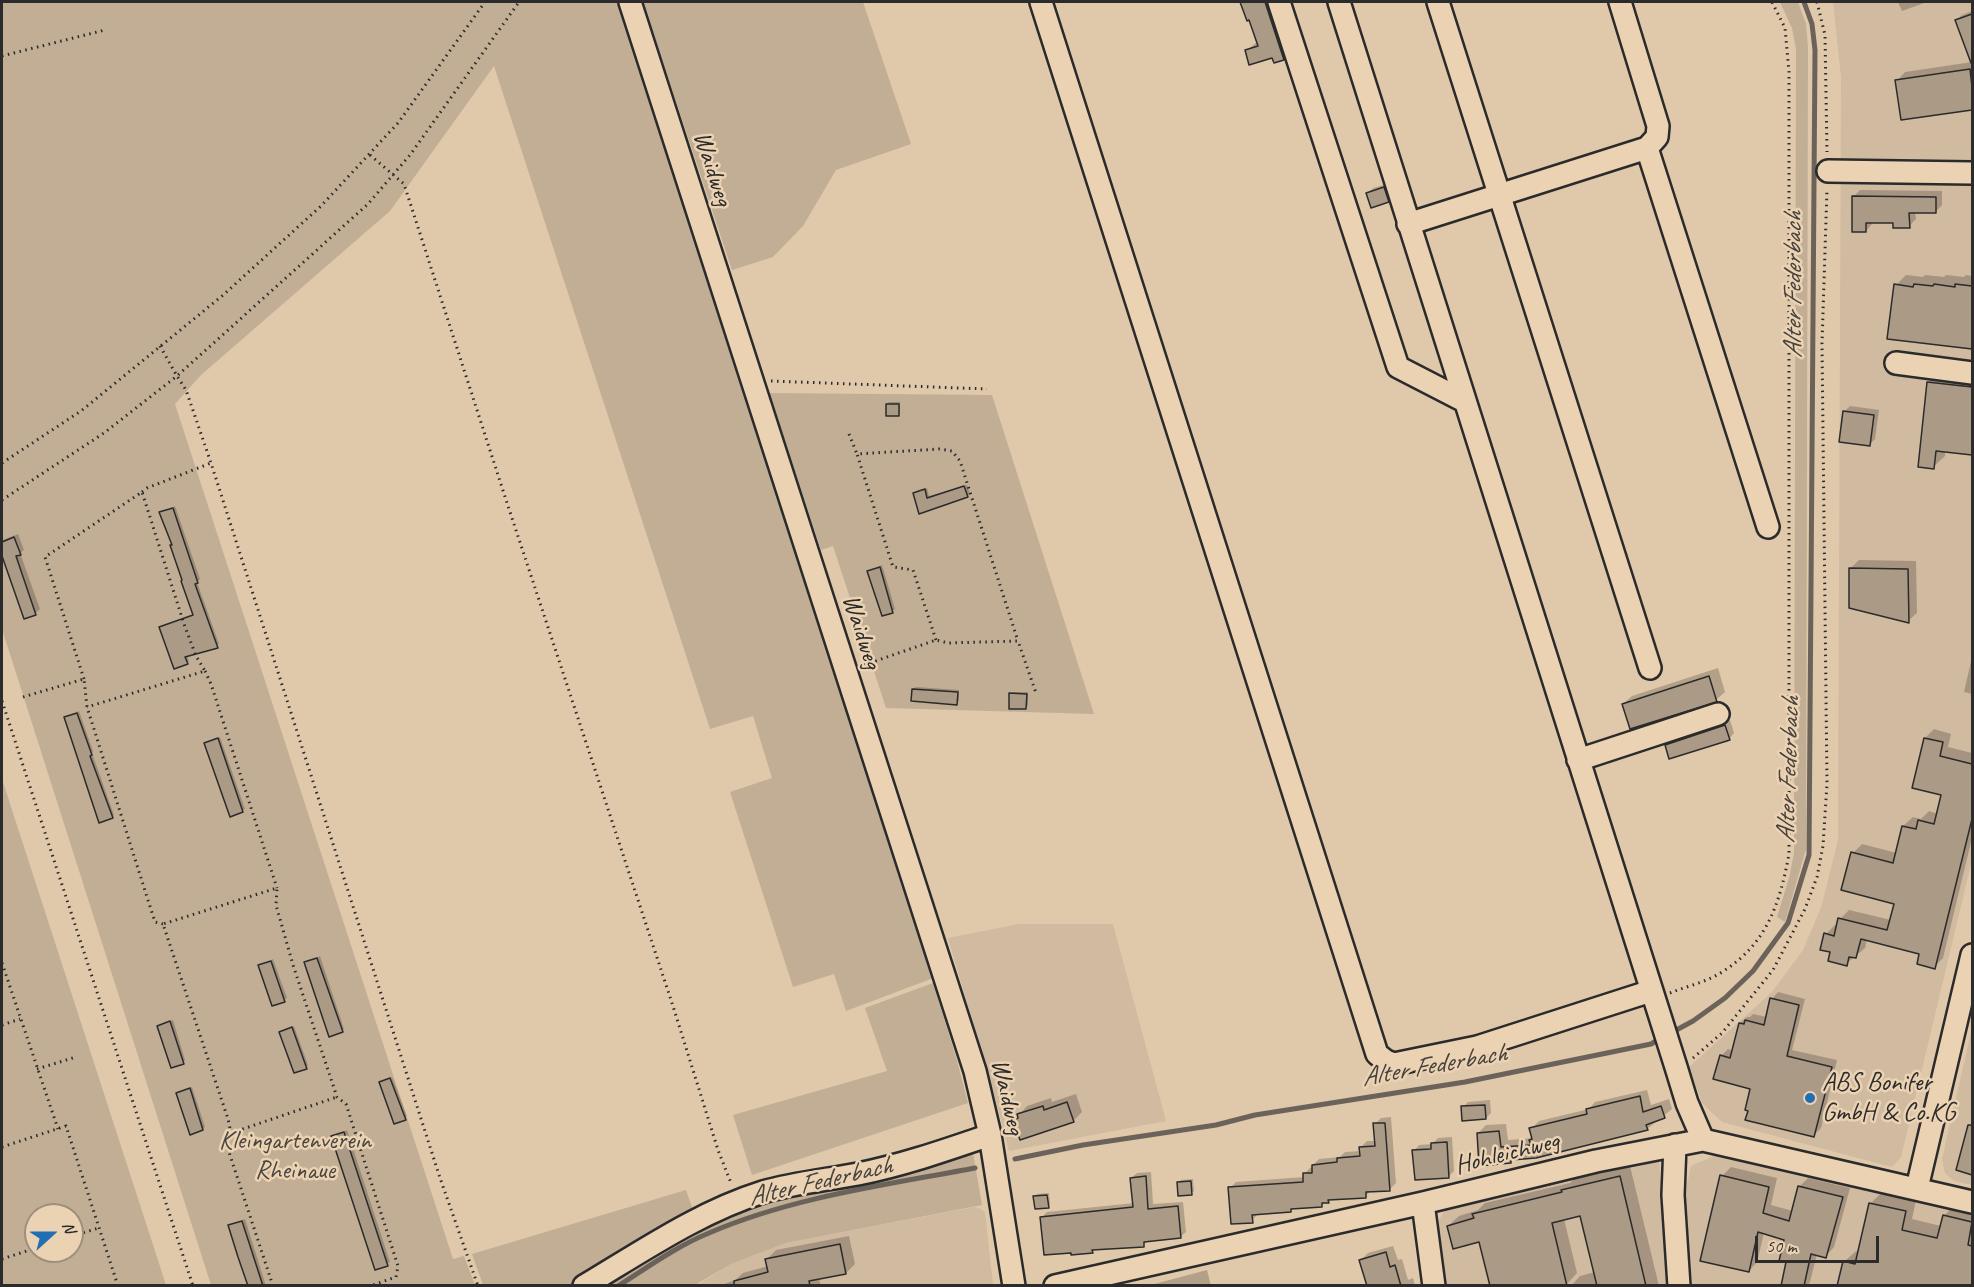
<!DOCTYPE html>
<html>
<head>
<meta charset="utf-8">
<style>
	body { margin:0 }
	#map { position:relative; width:1974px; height:1287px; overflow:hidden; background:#e0c8ab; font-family:Caveat,sans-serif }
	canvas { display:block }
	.frame { position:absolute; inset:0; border:3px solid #2b2b2b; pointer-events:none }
	.north { position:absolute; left:24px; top:1203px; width:60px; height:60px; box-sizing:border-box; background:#ebd2b3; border:2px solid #9e8f7d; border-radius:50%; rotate:69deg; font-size:16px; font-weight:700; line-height:24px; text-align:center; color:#2b2b2b }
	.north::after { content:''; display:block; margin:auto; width:21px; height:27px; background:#1f6fb2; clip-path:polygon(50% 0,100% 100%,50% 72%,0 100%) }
	.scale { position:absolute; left:1755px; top:1236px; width:124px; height:27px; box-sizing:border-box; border:3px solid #2b2b2b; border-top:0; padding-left:8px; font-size:18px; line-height:21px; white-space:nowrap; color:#2b2b2b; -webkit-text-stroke:4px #ebd2b3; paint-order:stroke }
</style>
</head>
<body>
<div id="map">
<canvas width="1974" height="1287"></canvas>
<div class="frame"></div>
<div class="north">N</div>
<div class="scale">50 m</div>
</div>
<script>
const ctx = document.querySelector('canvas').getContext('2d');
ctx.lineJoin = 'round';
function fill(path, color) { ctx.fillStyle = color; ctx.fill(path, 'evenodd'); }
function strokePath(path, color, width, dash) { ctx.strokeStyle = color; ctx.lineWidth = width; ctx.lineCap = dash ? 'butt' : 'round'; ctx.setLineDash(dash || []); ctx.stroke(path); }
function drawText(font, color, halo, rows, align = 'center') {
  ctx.font = font + ' Caveat,sans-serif'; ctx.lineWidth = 5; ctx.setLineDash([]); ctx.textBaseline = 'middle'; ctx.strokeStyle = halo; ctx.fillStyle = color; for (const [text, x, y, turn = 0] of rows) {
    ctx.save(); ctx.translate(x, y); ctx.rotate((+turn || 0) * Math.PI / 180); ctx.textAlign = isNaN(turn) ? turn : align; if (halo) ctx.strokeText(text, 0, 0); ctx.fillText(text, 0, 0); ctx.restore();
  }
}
fill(new Path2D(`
	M1833 2H1972V860L1901 1157 1892 1167 1722 1122 1702 1103 1689 1067 1772 992 1803 950 1821 908 1838 840 1841 77Z
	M1019 924H1113L1166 1121 1009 1151 997 1105 948 938Z
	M1972 1028V1185L1954 1181 1945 1173 1942 1159Z
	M1716 1155 1922 1199 1972 1212V1285H1692L1685 1193 1691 1166Z
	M1659 1159 1669 1285H1443L1435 1227 1446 1208Z
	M975 1207 979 1208 985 1212 993 1285 696 1286 731 1264 786 1243Z`), '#d0baa0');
fill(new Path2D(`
	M2 2H618L936 977 846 1011 834 974 793 987 730 792 772 778 753 716 710 729 494 66 390 211 201 375 175 404 453 1259 464 1256 475 1285H211L2 629Z
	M643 2H863L911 144 836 170 803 226 773 257 732 270Z
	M1780 2H1798L1806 24 1808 47 1806 849 1785 922 1777 917 1789 878 1794 853 1796 49 1792 28Z
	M769 393 992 395 1094 714 886 708 833 546 821 550Z
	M2 779 166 1285H2ZM36 1215H72V1251H36Z
	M933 983 956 1057 968 1103 752 1175 733 1115 887 1071 865 1008Z
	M972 1147 982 1205 786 1243 731 1264 695 1285 600 1286 734 1210Z
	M686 1190 695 1216 574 1285H483L472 1254Z`), '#c1ae95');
fill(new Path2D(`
	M1242 2H1276L1292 50 1284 59 1275 62 1273 56 1246 51 1258 41 1250 18 1248 19Z
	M1898 2H1927L1902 11Z
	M1972 11V49L1968 51 1957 20 1962 15Z
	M1972 62V108L1902 119 1897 81 1905 72Z
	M1390 183 1394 196 1388 201 1367 194 1373 188Z
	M1860 190 1942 191V205L1935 212H1915L1916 219 1909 226 1895 221H1872V224L1866 231 1854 196Z
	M1906 275 1923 277 1925 275 1944 277 1946 275 1964 277 1966 275 1972 276V348L1889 338 1896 285Z
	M1940 371 1972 375V454L1945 450V456L1933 467 1928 382Z
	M889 402H900V412L898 415 887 404Z
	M1850 406 1879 410 1875 439 1870 444 1844 412Z
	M967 485 970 494 967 496 920 512 914 493 917 491 927 488 929 496Z
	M175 506 200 579 197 582 219 644 187 655 189 661 187 663 161 628 194 614 173 544 161 513Z
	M18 534 24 550 20 553 40 609 36 613 25 617 2 551 3 540Z
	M1859 560 1916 561 1917 613 1908 621 1851 568Z
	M882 565 895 609 892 611 869 571Z
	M1972 657V694L1964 692Z
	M1718 668 1725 692 1716 700 1623 704 1632 696Z
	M916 687 959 690V701L956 703 913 689Z
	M1013 692H1028V705L1026 708 1010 694Z
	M79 711 93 751 92 753 114 815 112 817 66 718Z
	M1730 720 1734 733 1729 739 1666 745 1672 740Z
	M1934 729 1951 734 1948 747 1972 753V838L1943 958 1934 967 1921 953 1867 939 1865 948 1846 964 1832 951 1826 934 1835 925 1838 926 1840 919 1849 910 1891 920 1896 903 1853 853 1862 844 1897 853 1903 826 1913 817 1921 819 1929 811 1938 814 1943 794 1925 738Z
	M220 737 245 809 242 811 206 743Z
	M320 956 344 1029 342 1031 306 963Z
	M273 959 287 998 273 1005 259 966Z
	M1778 992 1805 999 1792 1050 1837 1060 1821 1128 1814 1135 1752 1088 1721 1056 1728 1049 1733 1051 1740 1023 1747 1017H1750L1753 1014 1767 1017 1772 999Z
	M173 1020 185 1060 183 1062 159 1026Z
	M294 1026 308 1065 306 1067 281 1032Z
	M392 1077 407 1116 405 1118 381 1083Z
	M192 1087 205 1127 203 1129 178 1093Z
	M1647 1090 1651 1105 1669 1099 1672 1109 1647 1129 1513 1159 1510 1162 1478 1133 1486 1125 1506 1124 1508 1140 1534 1138 1531 1129 1539 1121 1589 1109 1595 1102Z
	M1076 1094 1082 1112 1073 1121 1015 1120 1027 1106 1051 1098 1052 1102Z
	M1490 1100 1491 1113 1486 1118 1463 1107 1468 1102Z
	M1391 1117 1396 1183 1390 1189 1371 1191 1365 1196 1331 1198 1322 1205 1294 1207 1290 1211 1258 1213 1252 1221 1230 1188 1236 1182 1304 1177V1174L1310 1168 1313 1167V1165L1319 1159 1340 1157 1345 1152 1361 1151V1147L1367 1141H1376L1375 1124 1381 1118Z
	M347 1130 390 1262 376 1268 333 1136Z
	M1972 1136V1173L1958 1169 1964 1145Z
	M1452 1137 1454 1171 1449 1176 1414 1151 1419 1145 1432 1144 1438 1138Z
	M1630 1166 1659 1286H1571L1580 1276 1595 1272 1581 1214 1564 1219 1577 1273 1567 1284 1480 1240 1448 1226 1459 1216 1478 1210 1485 1203 1570 1183 1574 1179Z
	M1731 1167 1777 1178 1771 1205 1793 1211 1799 1187 1808 1178 1850 1188 1834 1247 1826 1256 1817 1254 1810 1282 1807 1286H1782L1788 1261 1785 1239 1764 1233 1757 1262 1749 1271 1722 1176Z
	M1151 1172 1153 1204 1183 1202 1186 1232 1180 1237 1149 1240 1143 1245 1096 1248 1092 1252 1042 1217 1047 1212 1134 1203 1131 1178 1137 1173Z
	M1193 1179 1194 1191 1191 1193 1179 1182 1181 1180Z
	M1882 1192 1916 1200 1912 1219 1941 1226 1944 1216 1955 1204 1972 1209V1286H1839L1844 1262 1856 1251 1860 1252 1871 1203Z
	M1049 1193 1050 1205 1048 1207 1035 1197 1037 1194Z
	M245 1219 266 1286H250L230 1226Z
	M849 1236 855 1264 846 1273 819 1278 821 1286H719L735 1280 743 1273 768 1266 767 1259 776 1250Z
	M1393 1246 1398 1260 1402 1259 1408 1280 1413 1278 1415 1286H1368L1361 1260 1368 1253Z
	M1207 1270 1211 1286H1147Z`), '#0003');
strokePath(new Path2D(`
	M1669 1034 1693 1021 1725 998 1753 971 1788 923 1809 855 1815 50 1812 24 1804 2
	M1015 1159 1083 1145 1216 1125 1255 1115 1465 1082 1651 1044 1661 1038
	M618 1286C648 1267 677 1246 709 1233 793 1197 885 1185 975 1168`), '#6b6359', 5);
const building = new Path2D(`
	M1240 2H1265L1284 60 1274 63 1272 58 1249 65 1245 50 1258 46 1249 20 1247 21Z
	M1972 14V63H1971L1955 20Z
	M1970 69 1972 87V110L1901 120 1895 80Z
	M1384 187 1389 202 1371 208 1366 193Z
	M1852 196 1936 197V213H1909L1910 228H1893V223H1866V232H1852Z
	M1894 284 1913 287 1914 284 1933 286 1934 284 1955 287V284L1972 286V349L1887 339Z
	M1927 382 1972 387V455L1936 451 1934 469 1918 467Z
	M886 404H899V416H886Z
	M1843 411 1874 415 1870 446 1839 442Z
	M964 486 968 497 919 514 913 493 925 489 927 498Z
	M173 508 198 583 195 584 218 648 185 657 188 664 174 669 159 627 193 615 181 581 182 580 170 545H172L159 512Z
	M14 537 21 555 16 556 36 615 24 619 2 556V542Z
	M880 567 893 613 882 616 867 571Z
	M1849 568 1908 569 1909 623 1849 608Z
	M1709 676 1717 702 1630 729 1622 704Z
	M912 689 958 692 957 705 911 701Z
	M1009 693 1027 694 1026 709H1009Z
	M77 713 92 755 90 756 113 818 99 823 64 717Z
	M1725 725 1730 740 1669 759 1665 745Z
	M218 738 243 812 230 817 204 743Z
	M1924 738 1943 742 1940 756 1972 764V819L1935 969 1917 964 1919 954 1861 939 1856 958 1849 957 1847 966 1828 961 1830 952 1820 950 1824 933 1834 936 1838 918 1887 930 1894 904 1841 890 1851 852 1893 863 1902 826 1916 829 1918 820 1934 824 1941 795 1912 788Z
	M317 958 343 1032 329 1037 304 962Z
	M271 961 285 1002 272 1006 258 965Z
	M1770 998 1799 1005 1787 1056 1832 1067 1814 1137 1745 1120 1748 1111 1745 1110 1750 1089 1713 1079 1720 1055 1730 1058 1739 1023 1744 1024 1745 1020 1764 1025Z
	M170 1021 184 1064 171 1068 157 1026Z
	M292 1027 307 1069 294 1073 279 1032Z
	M390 1078 406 1120 394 1124 379 1082Z
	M190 1088 203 1130 190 1135 176 1093Z
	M1640 1096 1643 1112 1661 1106 1665 1118 1646 1125 1648 1130 1536 1158 1511 1160V1163L1479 1166 1477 1133 1499 1131 1501 1147 1531 1145 1529 1140 1532 1139 1529 1128 1587 1114 1586 1109Z
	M1067 1102 1074 1122 1020 1140 1013 1120 1018 1118 1017 1114 1043 1106 1044 1110Z
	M1485 1105 1486 1119 1462 1121 1461 1106Z
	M1373 1123H1385L1390 1191 1366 1192V1198L1328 1200 1329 1203H1322V1207L1291 1209V1212L1252 1215 1253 1223 1231 1224 1228 1187 1303 1182V1173H1312V1165L1337 1162V1158L1360 1156 1359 1147 1375 1146Z
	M1968 1125H1972V1175L1956 1170Z
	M344 1132 388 1266 375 1270 331 1136Z
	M1447 1142 1449 1178 1415 1180 1412 1150 1431 1149V1143Z
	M1720 1175 1769 1187 1763 1213 1789 1221 1798 1186 1843 1197 1826 1258 1811 1254 1804 1286H1781L1786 1262 1779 1261 1784 1240 1758 1232 1749 1272 1700 1261Z
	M1146 1176 1148 1209 1178 1206 1181 1238 1144 1242V1247L1092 1250 1093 1253 1071 1255V1253L1044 1255 1040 1217 1133 1207 1130 1178Z
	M1620 1176 1646 1286H1597L1580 1216 1552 1223 1567 1286H1490L1479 1242 1453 1249 1447 1226 1474 1218 1472 1214 1562 1192 1561 1190Z
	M1191 1181 1192 1195 1178 1196 1177 1182Z
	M1047 1195 1049 1208 1035 1209 1033 1196Z
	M1869 1203 1906 1211 1902 1230 1937 1238 1943 1215 1972 1222 1968 1245 1972 1246V1286H1837L1843 1261 1855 1264Z
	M242 1221 263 1286H248L238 1257 228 1225Z
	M840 1244 846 1274 809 1281 810 1286H734V1281L768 1272 765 1259Z
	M1386 1252 1390 1267 1395 1265 1401 1286H1367L1359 1260Z`);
fill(building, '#ab9a85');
strokePath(building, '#2b2b2b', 1.5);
const minor = new Path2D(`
	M630 2 975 1071 990 1135 1014 1286
	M1041 2 1377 1054 1386 1061 1394 1064 1477 1047 1651 991
	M1279 2 1398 367 1464 401
	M1339 2 1676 1067 1687 1103 1703 1140
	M1438 2 1650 668
	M1647 148 1768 527
	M1828 171 1972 173
	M1408 224 1647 148 1657 137 1658 126 1620 2
	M1896 363 1972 373
	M1578 760 1718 714
	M1675 1145 1673 1195 1679 1286
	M1917 1188 1972 955
	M1423 1203 1434 1286
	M584 1286C641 1252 699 1212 763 1192 794 1183 826 1180 858 1174 903 1165 946 1150 990 1135
	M1055 1286 1423 1203 1596 1161 1703 1140 1972 1202`);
strokePath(minor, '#2b2b2b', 26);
strokePath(new Path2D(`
	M1817 2 1825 35 1827 152
	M2 56 105 30
	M370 155 404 184 508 506 672 1003 718 1150 731 1183
	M160 346 177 376 368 204 410 155 519 2
	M771 381 987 389
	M849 434 857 454
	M2 463 81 411 222 296 321 206 398 123 485 2
	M142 492 147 488 211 463
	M2 500 104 433 177 376 186 390 211 463 440 1178 478 1286
	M936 640 913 570 893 567 857 454 939 449 952 451 960 461 1018 641
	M864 665 936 640 948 643 1018 641 1036 693
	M205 671 211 684 277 888
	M84 679 45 557 142 492 184 624 196 656 205 671 87 707
	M23 697 84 679 87 707 147 897 155 922 163 924
	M2 701 193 1286
	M2 963 58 1129
	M1670 993C1687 986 1707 982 1722 972 1767 944 1780 903 1789 854V72L1785 28 1772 2
	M2 1025 20 1019
	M1693 1058 1722 1033 1773 970 1805 909 1817 877 1823 846 1827 784 1822 344 1827 189
	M37 1069 76 1057
	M231 1133 337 1097
	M2 1147 66 1126 118 1286
	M72 1236 99 1228
	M2 1259 36 1248
	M273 1286 225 1140 231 1133 228 1119 163 924 277 888 276 905 293 965 337 1097 346 1104 398 1266 396 1277 370 1286`), '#2b2b2b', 3, [1.5, 4.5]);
strokePath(minor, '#ebd2b3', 21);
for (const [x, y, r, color] of [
	[1810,1098,6,"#1f6fb2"]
]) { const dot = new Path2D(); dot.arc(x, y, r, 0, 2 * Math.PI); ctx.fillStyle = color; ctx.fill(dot); strokePath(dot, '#ebd2b3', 2); }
drawText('26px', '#2b2b2b', '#ebd2b3', [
	["Waidweg",712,169,72],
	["Waidweg",861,632,72],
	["Waidweg",1007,1097,77],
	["Hohleichweg",1507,1154,-14]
]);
drawText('26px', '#2b2b2b', '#ebd2b3', [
	["ABS Bonifer",1822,1083],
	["GmbH & Co.KG",1822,1113]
], 'left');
drawText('26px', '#494540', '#ebd2b3', [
	["Kleingartenverein",295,1141],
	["Rheinaue",295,1171]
]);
drawText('italic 27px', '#46423e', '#ebd2b3', [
	["Alter Federbach",1794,285,-90],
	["Alter Federbach",1789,770,-88],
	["Alter Federbach",1434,1066,-10],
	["Alter Federbach",820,1182,-13]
]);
</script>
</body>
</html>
